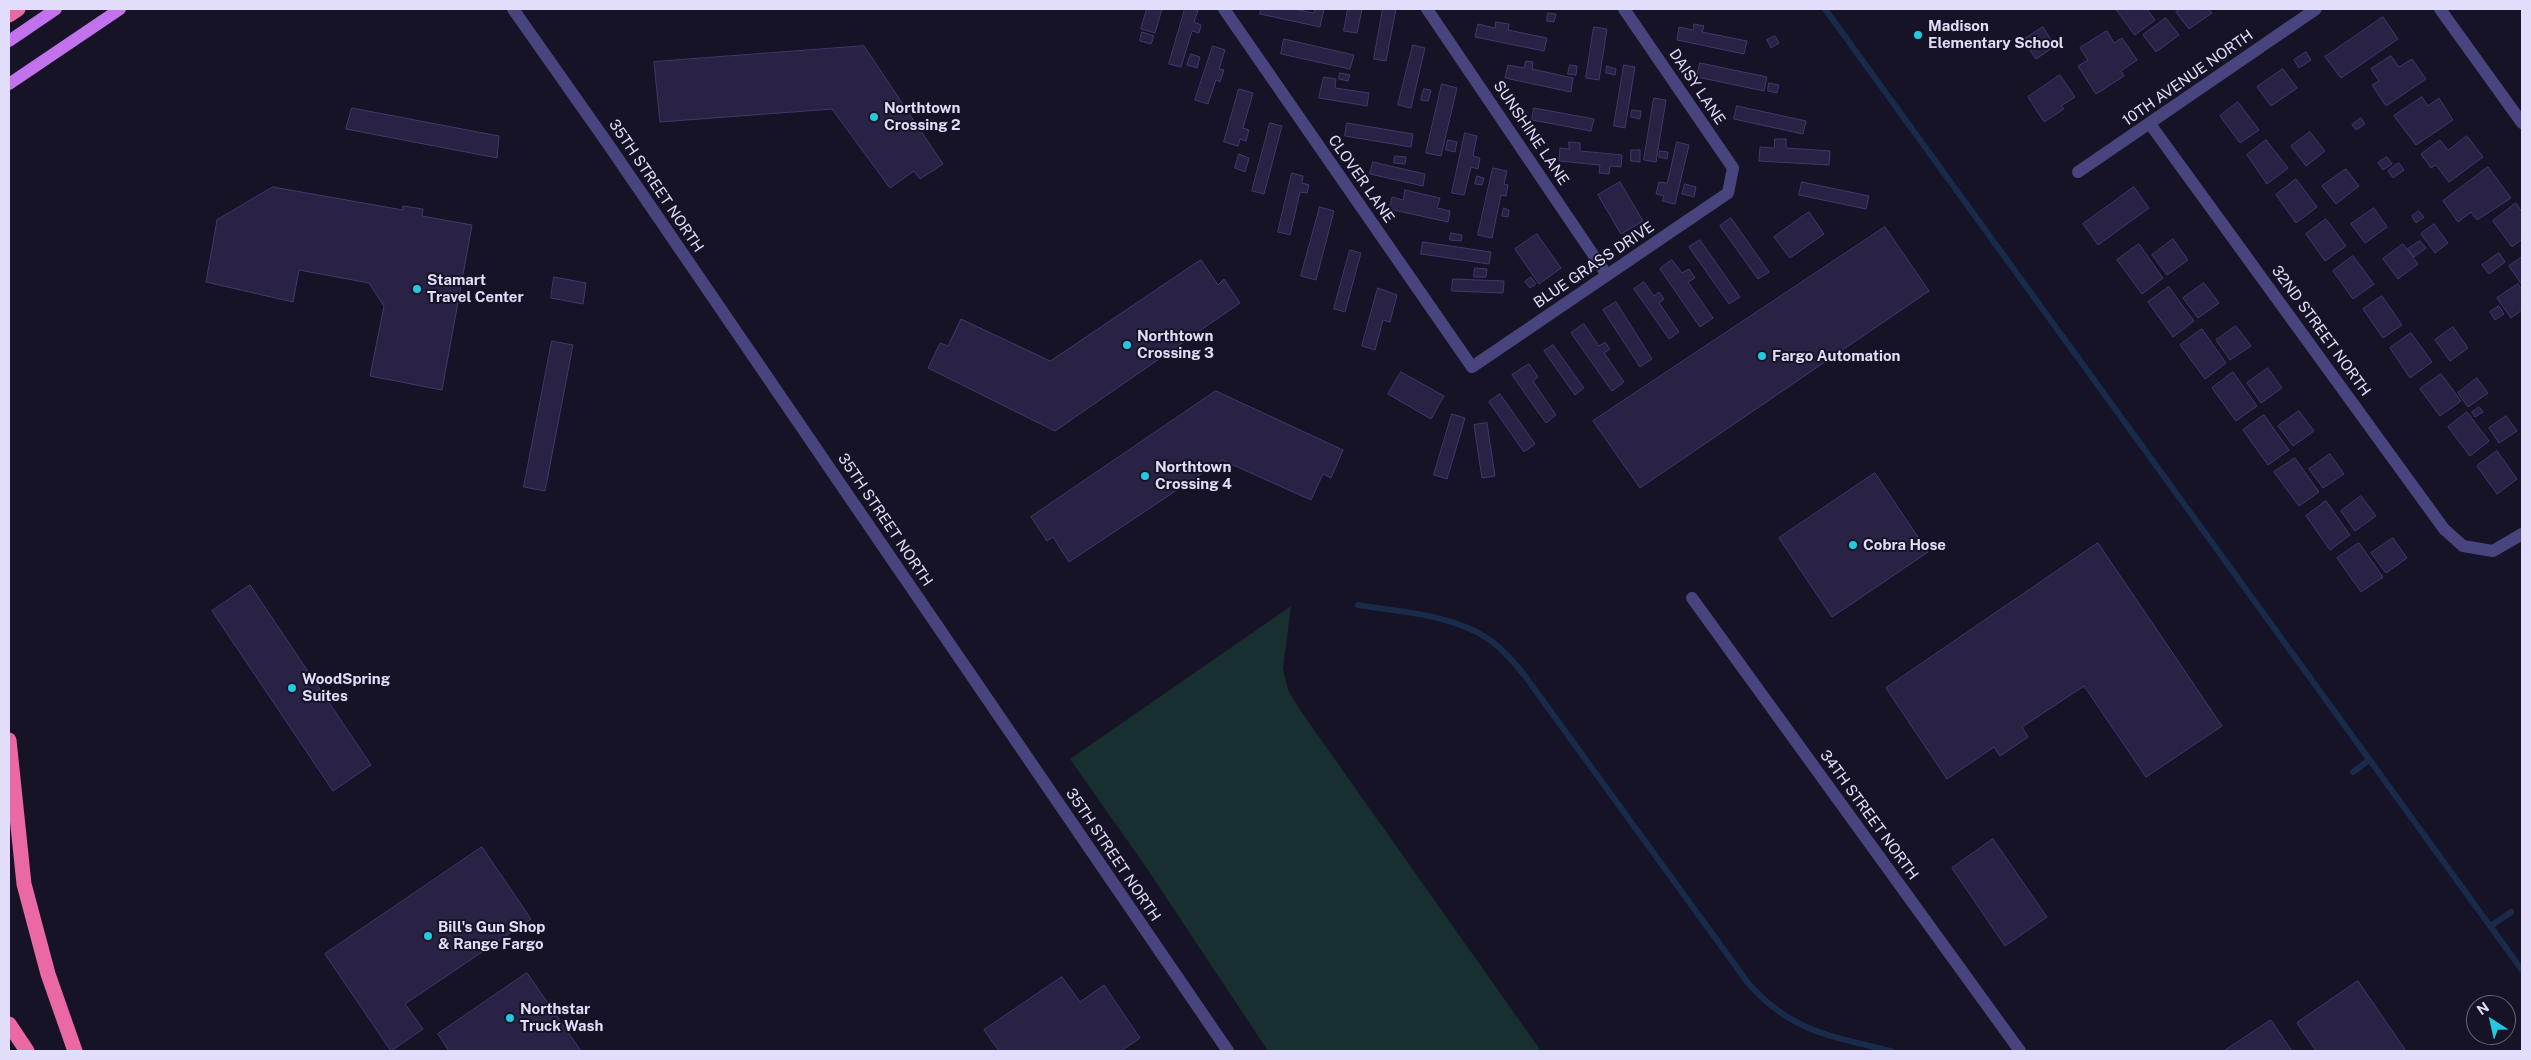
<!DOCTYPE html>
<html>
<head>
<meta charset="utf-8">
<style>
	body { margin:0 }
	#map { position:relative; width:2531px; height:1060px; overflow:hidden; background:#171326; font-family:"Public Sans",sans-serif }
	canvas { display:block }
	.frame { position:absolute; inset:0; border:10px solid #e1ddfa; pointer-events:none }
	.north { position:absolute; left:2466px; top:995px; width:50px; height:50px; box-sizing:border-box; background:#171326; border:1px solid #68647b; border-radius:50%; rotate:325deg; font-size:14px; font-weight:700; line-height:20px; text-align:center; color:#e1ddfa }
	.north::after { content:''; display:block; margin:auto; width:18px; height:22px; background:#22cae1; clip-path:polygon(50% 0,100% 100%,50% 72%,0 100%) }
</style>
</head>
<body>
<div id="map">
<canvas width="2531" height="1060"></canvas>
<div class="frame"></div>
<div class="north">N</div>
</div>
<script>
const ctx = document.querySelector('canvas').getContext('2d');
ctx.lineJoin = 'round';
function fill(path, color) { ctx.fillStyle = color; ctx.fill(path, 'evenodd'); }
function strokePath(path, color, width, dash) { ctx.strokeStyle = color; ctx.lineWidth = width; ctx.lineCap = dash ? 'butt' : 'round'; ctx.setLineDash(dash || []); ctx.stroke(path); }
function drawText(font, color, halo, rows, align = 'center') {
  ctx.font = font + ' "Public Sans",sans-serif'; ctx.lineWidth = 4; ctx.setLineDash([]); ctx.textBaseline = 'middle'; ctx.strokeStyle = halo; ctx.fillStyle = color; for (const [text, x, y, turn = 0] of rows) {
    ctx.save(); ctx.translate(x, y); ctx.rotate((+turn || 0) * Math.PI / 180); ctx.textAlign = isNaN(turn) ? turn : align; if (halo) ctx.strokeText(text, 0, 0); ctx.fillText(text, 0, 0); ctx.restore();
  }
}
fill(new Path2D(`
	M1291 606 1283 669 1288 690 1300 710 1541 1051H1268L1148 870 1070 759Z`), '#172f2f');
strokePath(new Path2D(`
	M1825 9 2522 970
	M1358 605C1400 612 1450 614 1487 638 1502 648 1514 662 1525 676L1748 983C1791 1032 1831 1036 1891 1051
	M2353 772 2369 760
	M2491 926 2511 912`), '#182b4a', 6);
const building = new Path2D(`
	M1147 9H1162L1155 33 1141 29Z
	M1185 9 1198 10 1194 22 1201 25 1199 33 1192 31 1181 67 1169 64Z
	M1261 9H1294L1314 13 1315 9H1324L1320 27 1260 14Z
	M1348 9H1362L1357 33 1344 31Z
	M1383 9H1396L1386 61 1374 59Z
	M2116 9H2147L2155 20 2135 35Z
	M2180 9H2209L2212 13 2189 29 2176 12Z
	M1548 13 1556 14 1554 22 1547 21Z
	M2383 17 2398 39 2341 78 2325 57Z
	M2166 18 2179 35 2156 52 2143 35Z
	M1496 22 1509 24 1508 30 1547 38 1544 51 1475 37 1478 24 1495 28Z
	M1694 24 1704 26 1702 32 1747 41 1744 54 1677 40 1679 27 1693 30Z
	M1594 27 1607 29 1599 80 1586 78Z
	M2043 27 2055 46 2036 59 2023 40Z
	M2107 31 2114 43 2122 38 2137 60 2121 71 2124 76 2096 94 2078 66 2088 60 2080 48Z
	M1142 32 1154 36 1151 44 1140 41Z
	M1775 36 1779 43 1771 48 1767 40Z
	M1284 39 1354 55 1350 69 1281 54Z
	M1413 45 1425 48 1411 108 1398 105Z
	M864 46 943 164 920 179 914 171 890 188 832 109 660 122 654 62Z
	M1213 46 1225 50 1219 69 1224 70 1220 82 1216 80 1208 104 1195 100Z
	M2306 52 2311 60 2299 68 2294 60Z
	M1191 54 1200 57 1197 68 1187 65Z
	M2391 56 2399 67 2412 59 2426 79 2386 106 2372 85 2379 81 2371 69Z
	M1526 61 1533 62 1532 69 1573 78 1571 92 1505 78 1508 65 1524 68Z
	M1700 63 1767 77 1764 91 1697 77Z
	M1570 65 1577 66 1576 75 1568 74Z
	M1624 65 1635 67 1625 128 1614 126Z
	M1607 66 1616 69 1615 75 1606 73Z
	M2283 69 2297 88 2271 106 2257 87Z
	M1340 73 1350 75 1348 81 1339 79Z
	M2060 75 2075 97 2061 106 2064 109 2044 122 2028 97Z
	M1324 77 1336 79 1335 88 1369 93 1367 106 1319 98Z
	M1769 83 1779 85 1777 93 1768 91Z
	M1442 84 1457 88 1441 156 1426 153Z
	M1239 89 1253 93 1243 128 1249 130 1246 141 1240 139 1238 146 1224 142Z
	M1424 89 1431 90 1428 101 1421 100Z
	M2422 97 2428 106 2439 98 2453 120 2416 145 2394 116Z
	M1654 98 1666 100 1656 162 1644 160Z
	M2238 102 2259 130 2240 143 2220 116Z
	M1737 106 1806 121 1803 134 1734 119Z
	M352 108 499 136 497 158 346 129Z
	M1534 108 1594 119 1591 131 1532 120Z
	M1632 110 1641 111 1640 119 1631 117Z
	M2361 118 2365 124 2356 130 2352 125Z
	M1270 123 1282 126 1264 194 1252 191Z
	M1347 123 1413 134 1411 147 1345 136Z
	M2310 132 2325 151 2306 166 2291 146Z
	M1465 133 1477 136 1473 156 1480 158 1478 169 1471 167 1464 195 1452 193Z
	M2467 136 2483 157 2449 182 2436 165 2431 168 2421 154 2440 140 2448 150Z
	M1775 139H1786V148L1830 151 1829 165 1759 161 1760 147 1774 148Z
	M1448 140 1457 142 1455 152 1446 150Z
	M2266 140 2288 168 2267 184 2247 155Z
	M1569 142 1580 143V151L1622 155 1621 167 1610 166 1609 174 1599 173 1600 165 1559 161 1560 148 1569 149Z
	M1677 142 1689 145 1675 204 1662 201 1664 196 1656 194 1659 182 1667 183Z
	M1631 150H1640V162L1631 161Z
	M1660 151 1668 152 1667 159 1659 157Z
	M1239 154 1249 158 1245 172 1235 168Z
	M1395 156 1406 157 1405 164 1394 163Z
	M2387 157 2392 164 2383 170 2378 163Z
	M1373 162 1425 174 1423 186 1370 174Z
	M2399 163 2404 170 2393 178 2388 171Z
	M2488 167 2511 198 2477 220 2471 212 2458 222 2443 201Z
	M1493 168 1507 171 1504 184 1508 185 1506 196 1501 195 1492 238 1478 235Z
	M2346 169 2359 186 2336 204 2322 186Z
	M1292 173 1303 176 1302 183 1309 185 1307 193 1300 192 1290 235 1278 232Z
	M1477 176 1484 178 1482 185 1475 184Z
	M2296 179 2317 207 2296 223 2276 195Z
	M1620 182 1643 221 1621 234 1598 195Z
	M1802 182 1869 196 1866 209 1799 195Z
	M1685 184 1696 187 1694 197 1682 194Z
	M273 187 403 210V206L423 209 422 216 472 225 442 390 370 376 384 306 369 283 299 270 293 302 206 282 217 220Z
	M2134 187 2149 208 2098 245 2083 224Z
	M1405 190 1440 198 1437 208 1450 211 1448 222 1389 209 1392 197 1403 200Z
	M2516 203 2522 212V239L2512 247 2493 221Z
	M1320 207 1334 211 1316 280 1301 276Z
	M1504 208 1509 210 1508 217 1502 216Z
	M2374 208 2387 227 2365 243 2351 224Z
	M2419 211 2424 217 2416 223 2412 216Z
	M1809 212 1824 234 1790 258 1774 237Z
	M1731 218 1769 272 1758 279 1720 226Z
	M2326 219 2346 246 2325 261 2306 234Z
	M2434 224 2448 243 2435 253 2421 234Z
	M1885 227 1929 291 1640 488 1593 421Z
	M1451 233 1462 235 1461 241 1450 240Z
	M1537 234 1561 268 1539 284 1515 249Z
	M2173 239 2188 260 2167 275 2152 255Z
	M1700 240 1740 297 1729 304 1689 247Z
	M2420 241 2426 248 2414 257 2408 249Z
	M1423 242 1491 252 1489 264 1421 254Z
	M2139 244 2163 278 2142 294 2117 260Z
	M2403 244 2418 264 2398 279 2383 259Z
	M1350 250 1361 253 1345 312 1334 309Z
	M2499 253 2505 262 2489 274 2482 265Z
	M2353 256 2374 284 2353 299 2333 271Z
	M2522 257V285L2509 266Z
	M1201 260 1218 285 1224 279 1240 303 1055 431 928 368 940 343 948 346 961 319 1050 361Z
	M1672 260 1682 273 1689 269 1695 278 1688 282 1713 318 1700 327 1660 269Z
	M1475 268 1487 269 1486 277H1474Z
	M554 277 586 283 583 304 551 298Z
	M1531 277 1536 284 1530 288 1525 282Z
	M1453 279 1504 281 1503 293 1452 291Z
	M1644 282 1654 296 1659 292 1664 299 1659 303 1679 332 1669 339 1634 289Z
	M2204 283 2219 303 2198 318 2183 298Z
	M2518 284 2522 290V310L2511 318 2497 298Z
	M2169 287 2194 321 2173 337 2148 302Z
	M1378 288 1397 295 1390 322 1383 320 1375 350 1362 346Z
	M2382 296 2402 325 2383 338 2363 309Z
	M1616 302 1652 359 1640 367 1603 310Z
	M2499 306 2504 314 2495 320 2490 312Z
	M1584 324 1599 346 1605 342 1610 349 1604 353 1624 382 1612 391 1571 333Z
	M2236 326 2251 346 2230 360 2216 340Z
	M2453 327 2468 348 2450 361 2435 340Z
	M2202 329 2226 363 2205 379 2180 345Z
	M2411 333 2432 362 2410 378 2390 348Z
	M552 341 573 345 545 491 524 487Z
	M1553 345 1584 388 1575 395 1544 351Z
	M1529 364 1538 377 1533 381 1556 415 1546 423 1512 375Z
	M2268 368 2282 388 2261 403 2247 383Z
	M1401 372 1444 396 1431 419 1388 394Z
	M2233 372 2257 406 2236 421 2212 388Z
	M2441 374 2461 401 2440 416 2420 389Z
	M2477 378 2488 393 2468 407 2458 393Z
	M1216 391 1343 450 1331 478 1323 474 1311 500 1222 460 1069 562 1053 537 1047 541 1031 517Z
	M1500 394 1535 444 1524 452 1489 402Z
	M2479 407 2483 412 2475 417 2472 412Z
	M2299 411 2314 431 2293 446 2278 426Z
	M2467 412 2489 441 2470 456 2448 427Z
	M1452 414 1465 418 1447 479 1434 475Z
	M2264 415 2289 450 2268 465 2243 430Z
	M2506 416 2517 431 2499 443 2489 428Z
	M1487 423 1495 476 1482 478 1474 425Z
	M2497 451 2517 479 2497 494 2477 466Z
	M2330 454 2344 474 2323 488 2309 469Z
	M2295 458 2319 492 2299 506 2274 472Z
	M1875 473 1928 552 1832 617 1779 538Z
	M2361 496 2376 516 2355 531 2341 511Z
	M2326 501 2350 535 2330 550 2306 516Z
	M2393 538 2407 558 2386 573 2371 553Z
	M2098 543 2222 726 2146 777 2084 686 2022 727 2028 737 2000 756 1994 747 1947 779 1886 688Z
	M2359 543 2383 577 2361 592 2337 558Z
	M250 585 371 765 333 791 212 611Z
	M1993 839 2047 917 2005 946 1952 868Z
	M482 847 531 919 405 1004 423 1029 391 1051 325 954Z
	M527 973 581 1051H449L438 1034Z
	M1062 977 1080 1002 1104 985 1140 1038 1121 1051H999L984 1030Z
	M2358 981 2406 1051H2316L2297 1023Z
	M2271 1020 2292 1051H2224Z`);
fill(building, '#292244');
strokePath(building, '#43376d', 1);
strokePath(new Path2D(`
	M513 9 608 144 1228 1051
	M1224 9 1472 367 1728 193 1733 168 1624 9
	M1427 9 1607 275
	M2440 9 2522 123
	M2150 124 2444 529 2463 546 2493 551 2522 534
	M2078 172 2316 9
	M1692 598 2020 1051`), '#48447e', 12);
strokePath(new Path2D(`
	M9 41 56 9
	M9 84 120 9`), '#c172ec', 12);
strokePath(new Path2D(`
	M9 15 18 9
	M9 740 24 884 48 974 75 1051
	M9 1024 27 1051`), '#ea68a4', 15);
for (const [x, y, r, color] of [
	[1918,35,5,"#22cae1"],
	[874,117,5,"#22cae1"],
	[417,289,5,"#22cae1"],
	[1127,345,5,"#22cae1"],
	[1762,356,5,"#22cae1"],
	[1145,476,5,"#22cae1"],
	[1853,545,5,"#22cae1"],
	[292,688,5,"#22cae1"],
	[428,936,5,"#22cae1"],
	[510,1018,5,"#22cae1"]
]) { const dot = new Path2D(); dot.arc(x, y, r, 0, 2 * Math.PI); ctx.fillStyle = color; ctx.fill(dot); strokePath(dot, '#171326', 2); }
drawText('bold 15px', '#e1ddfa', '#171326', [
	["Madison",1928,26],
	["Elementary School",1928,43],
	["Northtown",884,108],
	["Crossing 2",884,125],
	["Stamart",427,280],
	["Travel Center",427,297],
	["Northtown",1137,336],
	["Crossing 3",1137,353],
	["Fargo Automation",1772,356],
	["Northtown",1155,467],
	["Crossing 4",1155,484],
	["Cobra Hose",1863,545],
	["WoodSpring",302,679],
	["Suites",302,696],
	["Bill's Gun Shop",438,927],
	["& Range Fargo",438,944],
	["Northstar",520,1009],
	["Truck Wash",520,1026]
], 'left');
drawText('15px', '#e1ddfa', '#171326', [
	["10TH AVENUE NORTH",2188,78,-35],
	["DAISY LANE",1697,87,56],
	["SUNSHINE LANE",1531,133,56],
	["CLOVER LANE",1361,179,55],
	["35TH STREET NORTH",656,186,56],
	["BLUE GRASS DRIVE",1594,265,-34],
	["32ND STREET NORTH",2321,331,54],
	["35TH STREET NORTH",885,520,56],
	["34TH STREET NORTH",1869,815,54],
	["35TH STREET NORTH",1113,855,56]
]);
</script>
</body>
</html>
